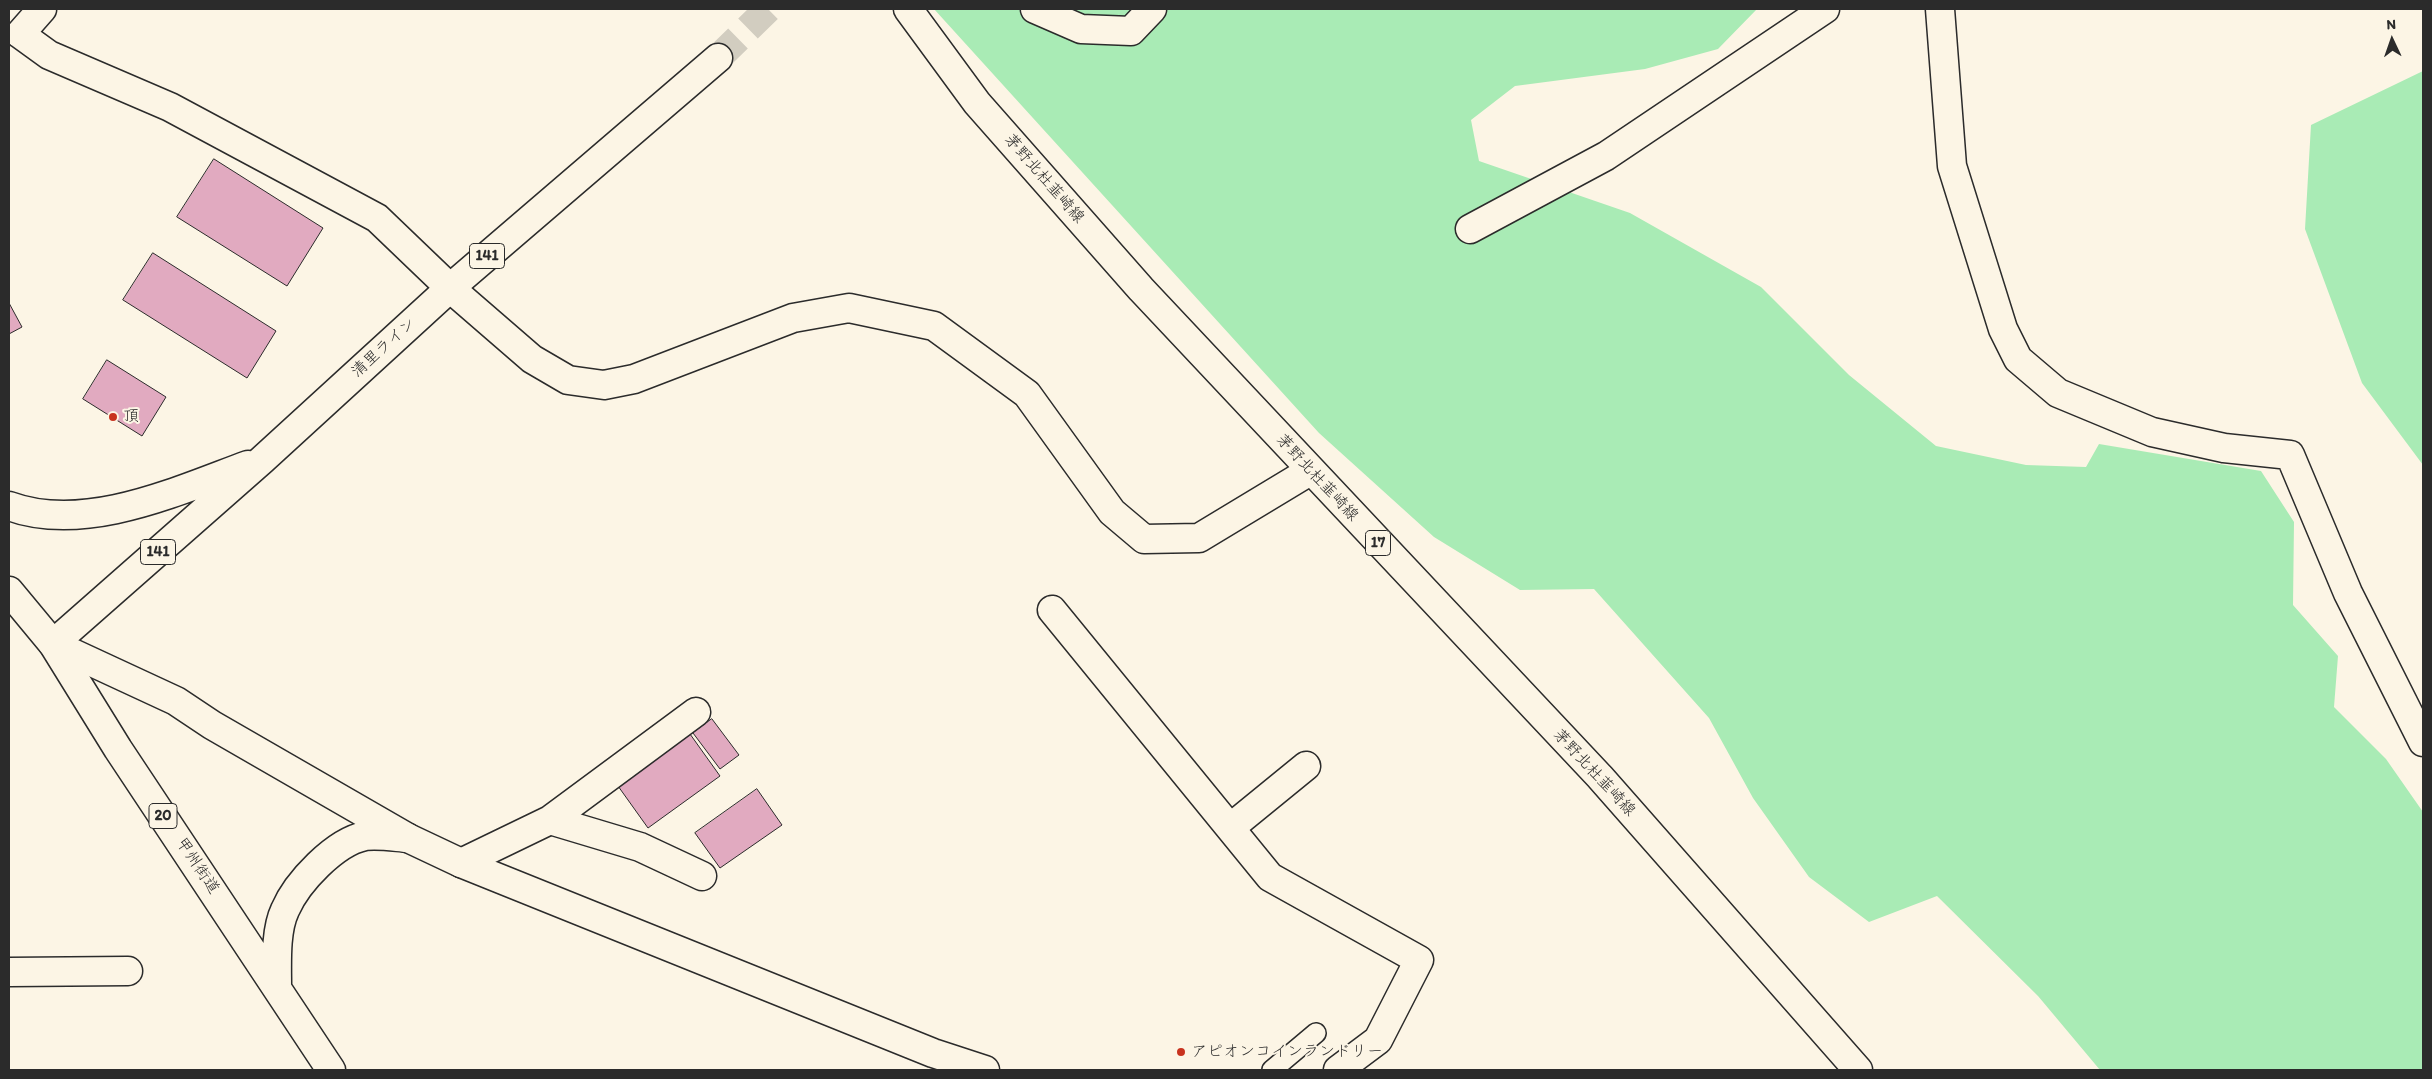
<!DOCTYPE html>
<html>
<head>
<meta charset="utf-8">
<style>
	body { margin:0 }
	#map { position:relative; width:2432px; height:1079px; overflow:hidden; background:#fcf5e5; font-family:Itim,sans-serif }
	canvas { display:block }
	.frame { position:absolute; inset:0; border:10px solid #2b2b2b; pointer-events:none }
	.north { position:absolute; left:2367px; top:15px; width:50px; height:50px; -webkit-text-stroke:4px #fcf5e5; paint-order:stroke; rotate:357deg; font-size:14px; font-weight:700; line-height:20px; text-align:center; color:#2b2b2b }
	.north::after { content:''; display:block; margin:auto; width:18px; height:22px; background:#2b2b2b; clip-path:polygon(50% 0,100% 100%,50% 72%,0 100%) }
</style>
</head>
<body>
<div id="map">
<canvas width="2432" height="1079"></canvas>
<div class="frame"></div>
<div class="north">N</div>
</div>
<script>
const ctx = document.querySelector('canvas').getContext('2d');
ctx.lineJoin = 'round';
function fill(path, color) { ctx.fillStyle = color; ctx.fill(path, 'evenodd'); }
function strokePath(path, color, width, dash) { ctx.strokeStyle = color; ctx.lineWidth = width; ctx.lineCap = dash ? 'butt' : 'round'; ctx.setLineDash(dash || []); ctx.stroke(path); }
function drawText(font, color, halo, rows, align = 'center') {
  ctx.font = font + ' Itim,"Klee One",sans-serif'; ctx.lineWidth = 4; ctx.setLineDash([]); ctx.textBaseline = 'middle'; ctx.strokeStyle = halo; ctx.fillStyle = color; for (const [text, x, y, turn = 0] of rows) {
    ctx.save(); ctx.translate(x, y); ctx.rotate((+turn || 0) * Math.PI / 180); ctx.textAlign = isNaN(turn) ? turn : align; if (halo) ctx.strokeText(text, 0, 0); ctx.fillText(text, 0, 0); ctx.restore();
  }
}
fill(new Path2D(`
	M934 9H1757L1718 49 1645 69 1515 86 1471 120 1479 161 1630 213 1761 287 1849 375 1936 446 2026 465 2086 467 2099 444 2261 471 2294 522 2293 605 2338 656 2334 707 2386 759 2423 812V1070H2100L2038 996 1937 896 1869 922 1809 877 1753 798 1709 718 1594 589 1520 590 1434 537 1319 433Z
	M2423 71V465L2362 383 2305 229 2311 125Z`), '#a9ebb5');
const building = new Path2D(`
	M214 159 323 228 287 286 177 217Z
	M153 253 276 331 247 378 123 300Z
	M9 303 22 327 9 334Z
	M107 360 166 397 142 436 83 399Z
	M712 719 739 755 720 769 693 733Z
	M690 734 720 776 648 828 618 786Z
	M757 789 782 825 720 868 695 833Z`);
fill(building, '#e1aac0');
strokePath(building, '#2b2b2b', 1);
strokePath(new Path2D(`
	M718 58 768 9`), '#d2cdc0', 28, [28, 14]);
const lane = new Path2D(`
	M1272 1070 1316 1033`);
const street = new Path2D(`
	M42 9 20 34 49 55 170 107 377 218 450 288
	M1940 9 1952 166 2003 329 2018 359 2058 393 2152 432 2224 448 2290 455 2348 593 2423 742
	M1470 229 1606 156 1825 9
	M1052 610 1270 877 1419 960 1378 1040 1338 1070
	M550 820 640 847 702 876
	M1230 828 1306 766
	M461 863 550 820 696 712
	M9 972 128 971`);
const secondary = new Path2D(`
	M1035 9 1081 29 1131 31 1152 9
	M450 288 532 359 568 380 604 385 634 379 793 318 849 308 934 326 1027 394 1112 512 1144 539 1199 538 1310 471
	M53 644 176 701 212 725 408 838 461 863 933 1053 985 1070`);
const primary = new Path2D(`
	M908 9 977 103 1141 289 1600 777 1858 1070`);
const highway = new Path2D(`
	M9 506C85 534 177 491 248 465
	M9 591 53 644 118 749 331 1070
	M53 644 262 460 450 288 718 58
	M277 987C277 964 275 931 285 910 297 882 335 842 365 836 378 834 395 837 408 838`);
strokePath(lane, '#2b2b2b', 22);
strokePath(street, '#2b2b2b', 31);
strokePath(secondary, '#2b2b2b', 31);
strokePath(primary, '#2b2b2b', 31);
strokePath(highway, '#2b2b2b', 31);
strokePath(lane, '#fcf5e5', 19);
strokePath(street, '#fcf5e5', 28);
strokePath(secondary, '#fcf5e5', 28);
strokePath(primary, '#fcf5e5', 28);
strokePath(highway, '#fcf5e5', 28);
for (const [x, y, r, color] of [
	[113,417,5,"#c8321e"],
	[1181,1052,5,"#c8321e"]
]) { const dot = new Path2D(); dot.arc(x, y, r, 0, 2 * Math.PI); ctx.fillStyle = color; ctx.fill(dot); strokePath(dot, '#fcf5e5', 2); }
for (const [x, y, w] of [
	[487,256,35],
	[1378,543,25],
	[158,552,35],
	[163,816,28]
]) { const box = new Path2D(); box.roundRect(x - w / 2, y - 12.5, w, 25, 4); ctx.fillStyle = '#fcf5e5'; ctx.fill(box); strokePath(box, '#2b2b2b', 1); }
drawText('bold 15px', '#2b2b2b', null, [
	["141",487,256],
	["17",1378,543],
	["141",158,552],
	["20",163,816]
]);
drawText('16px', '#2b2b2b', '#fcf5e5', [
	["茅野北杜韮崎線",1044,179,49],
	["清里ライン",384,348,-42],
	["茅野北杜韮崎線",1317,478,47],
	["茅野北杜韮崎線",1594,773,47],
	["甲州街道",197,866,56]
]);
drawText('16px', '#2b2b2b', '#fcf5e5', [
	["頂",123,417],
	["アピオンコインランドリー",1191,1052]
], 'left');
</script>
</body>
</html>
